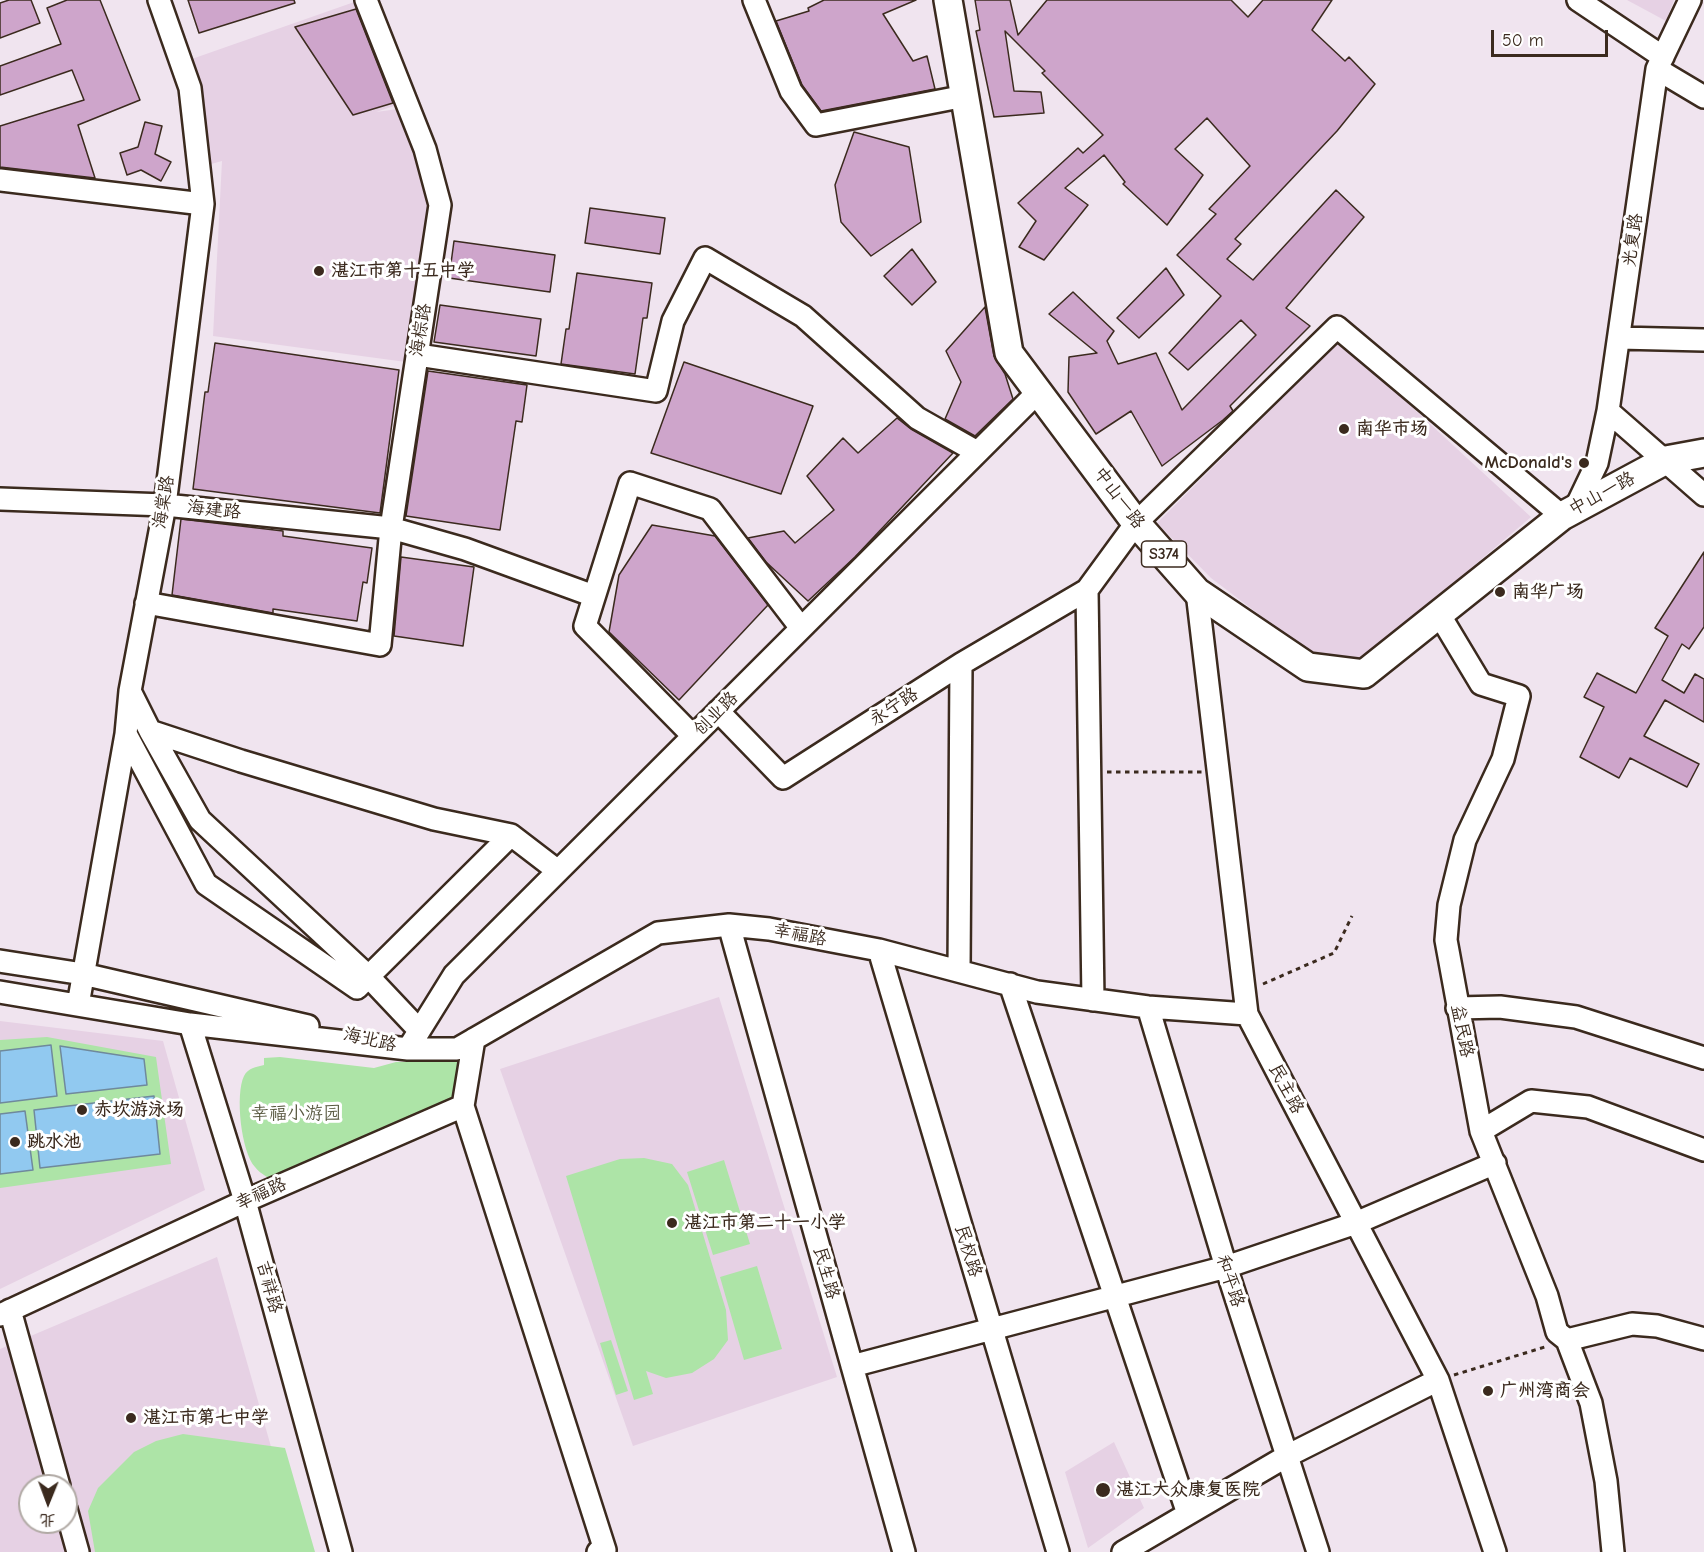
<!DOCTYPE html>
<html>
<head>
<meta charset="utf-8">
<style>
	body { margin:0 }
	#map { position:relative; width:1704px; height:1552px; overflow:hidden; background:#f0e4ef; font-family:"Comic Neue","LXGW WenKai TC",sans-serif }
	canvas { display:block }
	.north { position:absolute; left:18px; top:1474px; width:60px; height:60px; box-sizing:border-box; background:#fff; border:2px solid #b1aaa5; border-radius:50%; rotate:181deg; font-size:16px; font-weight:700; line-height:24px; text-align:center; color:#3b2a1e }
	.north::after { content:''; display:block; margin:auto; width:21px; height:27px; background:#3b2a1e; clip-path:polygon(50% 0,100% 100%,50% 72%,0 100%) }
	.scale { position:absolute; left:1491px; top:30px; width:117px; height:27px; box-sizing:border-box; border:3px solid #3b2a1e; border-top:0; padding-left:8px; font-size:18px; line-height:21px; white-space:nowrap; color:#3b2a1e; -webkit-text-stroke:4px #fff; paint-order:stroke }
</style>
</head>
<body>
<div id="map">
<canvas width="1704" height="1552"></canvas>
<div class="north">北</div>
<div class="scale">50 m</div>
</div>
<script>
const ctx = document.querySelector('canvas').getContext('2d');
ctx.lineJoin = 'round';
function fill(path, color) { ctx.fillStyle = color; ctx.fill(path, 'evenodd'); }
function strokePath(path, color, width, dash) { ctx.strokeStyle = color; ctx.lineWidth = width; ctx.lineCap = dash ? 'butt' : 'round'; ctx.setLineDash(dash || []); ctx.stroke(path); }
function drawText(font, color, halo, rows, align = 'center') {
  ctx.font = font + ' "Comic Neue","LXGW WenKai TC",sans-serif'; ctx.lineWidth = 6; ctx.setLineDash([]); ctx.textBaseline = 'middle'; ctx.strokeStyle = halo; ctx.fillStyle = color; for (const [text, x, y, turn = 0] of rows) {
    ctx.save(); ctx.translate(x, y); ctx.rotate((+turn || 0) * Math.PI / 180); ctx.textAlign = isNaN(turn) ? turn : align; if (halo) ctx.strokeText(text, 0, 0); ctx.fillText(text, 0, 0); ctx.restore();
  }
}
fill(new Path2D(`
	M360 0 400 104 376 112 398 109 432 207 406 362 213 336 222 161 204 166 189 60Z
	M1627 0H1674L1666 21Z
	M1340 341 1531 517 1364 659 1310 653 1211 578 1157 523Z
	M719 997 837 1377 633 1446 500 1069Z
	M0 1021 163 1041 205 1190 0 1289Z
	M217 1257 301 1552H0V1349ZM30 1486H66V1522H30Z
	M1114 1442 1144 1508 1088 1548 1065 1472Z`), '#e6d1e4');
fill(new Path2D(`
	M47 1037 156 1057 171 1164 0 1188V1040Z
	M280 1057 374 1068 396 1062 466 1061 461 1104 278 1183C271 1179 260 1174 255 1167 241 1152 235 1094 244 1076 248 1068 256 1067 264 1065V1058Z
	M644 1158 672 1164 688 1185 726 1310 728 1340 714 1359 692 1373 666 1378 646 1371 653 1394 634 1400 566 1176 620 1159Z
	M724 1160 750 1244 713 1255 687 1172Z
	M757 1266 782 1349 744 1360 720 1277Z
	M611 1340 628 1391 616 1395 600 1343Z
	M183 1434 285 1448 315 1552H95L88 1511 98 1488 134 1452 156 1441Z`), '#ade4a7');
const water = new Path2D(`
	M51 1045 57 1096 0 1103V1051Z
	M60 1046 144 1059 147 1085 66 1094Z
	M154 1096 160 1154 40 1168 34 1110Z
	M25 1111 33 1170 0 1174V1114Z`);
fill(water, '#91c9f0');
strokePath(water, '#6f899c', 1.5);
const building = new Path2D(`
	M9 0H31L40 23 0 38V3Z
	M67 0H100L140 100 78 125 95 178 0 167V126L84 100 72 70 0 95V66L61 44 47 8Z
	M188 0H294L295 3 199 33Z
	M824 0H916L883 14 913 61 927 56 935 89 821 111 802 85 776 21 809 11 808 8Z
	M975 0H1010L1018 35 1047 0H1231L1248 17 1263 0H1332L1312 30 1345 61 1349 57 1375 84 1337 131 1235 239 1241 244 1227 259 1253 280 1336 190 1364 217 1286 308 1310 326 1230 406 1233 411 1223 420 1162 466 1131 411 1096 434 1068 392 1069 357 1097 353 1049 314 1073 292 1114 331 1107 341 1118 364 1156 353 1182 410 1256 335 1241 320 1188 370 1169 353 1221 296 1177 255 1216 214 1209 209 1250 166 1207 118 1175 149 1203 175 1167 225 1123 184 1125 182 1104 155 1065 188 1088 205 1044 260 1019 247 1036 221 1018 203 1078 148 1083 153 1103 135 1042 73 1045 71 1005 31 1014 91 1041 92 1044 113 994 117 976 31 980 30Z
	M356 9 393 103 353 115 295 27Z
	M145 122 162 126 155 154 171 162 161 181 141 170 127 175 120 153 138 147Z
	M854 132 909 147 921 222 871 256 841 222 835 185Z
	M590 208 665 218 660 254 585 243Z
	M454 241 555 255 550 292 449 278Z
	M912 249 936 282 912 305 884 276Z
	M1166 268 1184 295 1139 338 1117 318Z
	M577 273 652 283 647 318H643L635 374 561 364 566 329H569Z
	M440 305 541 319 536 356 434 342Z
	M985 307 994 356 1005 374 1013 399 975 436 945 419 961 382 946 351Z
	M215 343 399 370 380 513 193 489 205 392H208Z
	M684 362 813 406 781 494 651 453Z
	M428 371 527 385 522 422 516 421 500 530 406 516Z
	M897 418 911 429 953 453 855 557 808 601 766 562 748 538 784 531 795 543 834 510 807 476 843 438 858 453Z
	M181 519 283 531V536L372 548 367 583 363 582 357 621 273 609V613L172 595Z
	M652 525 715 536 768 605 679 700 609 632 619 575Z
	M1704 552V627L1689 649 1682 644 1662 680 1684 693 1695 674 1704 679V722L1665 700 1644 736 1699 764 1687 787 1630 758 1619 778 1580 757 1604 707 1584 697 1597 673 1636 693 1668 636 1655 628Z
	M401 557 474 567 463 646 394 636Z`);
fill(building, '#cea5cb');
strokePath(building, '#3b2a1e', 1.5);
const minor = new Path2D(`
	M754 0 791 91 816 125 965 96
	M1578 0 1663 57
	M1690 0 1657 69 1608 411 1704 495
	M1657 69 1704 97
	M0 180 203 204
	M1619 338 1704 340
	M418 355 656 391 673 321 705 258 803 316 917 418 977 452
	M0 499 165 505 391 528 465 549 594 596
	M1575 509 1597 463 1608 411
	M1197 592 1247 1014 1438 1380 1495 1552
	M146 603 380 645 391 528 440 205 425 149 366 0
	M1439 614 1481 684 1519 696 1503 759 1465 840 1449 905 1446 940 1481 1131 1547 1296 1557 1332 1567 1340 1632 1324 1657 1326 1704 1339
	M130 691 150 731 241 761 434 819 511 835 558 871
	M718 711 783 778 961 664 1087 590
	M150 731 200 820 368 976 419 1030
	M126 734 206 884 357 988 511 835
	M693 736 585 626 630 483 710 509 801 628
	M729 925 904 1552
	M879 950 1058 1552
	M0 961 83 974 308 1026
	M959 971 961 664
	M1010 984 1188 1514
	M0 992 190 1024 408 1049H457L658 933 729 925 769 929 879 950 1037 992 1148 1007 1247 1014
	M1093 1000 1087 590 1136 523 1337 327 1562 516
	M78 1005 126 734 130 691 165 505 203 204 190 88 159 0
	M1148 1007 1226 1267 1318 1552
	M1457 1008 1500 1007 1576 1017 1704 1058
	M190 1024 245 1201 341 1552
	M408 1049 454 975 1039 391
	M463 1106 605 1550 598 1552
	M1481 1131 1531 1101 1588 1107 1704 1150
	M10 1310 59 1486
	M0 1315 245 1201 463 1106 474 1039
	M1567 1340 1591 1403 1606 1481 1613 1552
	M852 1366 1226 1267 1356 1223 1495 1163
	M66 1509 78 1552
	M1123 1552 1287 1456 1438 1380`);
const major = new Path2D(`
	M948 0 1009 353 1136 523 1197 592 1308 667 1364 674 1562 516 1666 460 1704 453`);
strokePath(minor, '#3b2a1e', 26);
strokePath(major, '#3b2a1e', 32);
strokePath(new Path2D(`
	M1107 772H1202
	M1263 984 1334 953 1352 916
	M1454 1375 1548 1346`), '#3b2a1e', 3, [4.5, 4.5]);
strokePath(minor, '#fff', 21);
strokePath(major, '#fff', 27);
for (const [x, y, r, color] of [
	[319,271,6,"#3b2a1e"],
	[1344,429,6,"#3b2a1e"],
	[1584,463,6,"#3b2a1e"],
	[1500,592,6,"#3b2a1e"],
	[82,1110,6,"#3b2a1e"],
	[15,1142,6,"#3b2a1e"],
	[672,1223,6,"#3b2a1e"],
	[1488,1391,6,"#3b2a1e"],
	[131,1418,6,"#3b2a1e"],
	[1103,1490,8,"#3b2a1e"]
]) { const dot = new Path2D(); dot.arc(x, y, r, 0, 2 * Math.PI); ctx.fillStyle = color; ctx.fill(dot); strokePath(dot, '#fff', 2); }
for (const [x, y, w] of [
	[1164,554,45]
]) { const box = new Path2D(); box.roundRect(x - w / 2, y - 13, w, 26, 4.5); ctx.fillStyle = '#fff'; ctx.fill(box); strokePath(box, '#3b2a1e', 1.5); }
drawText('bold 16px', '#3b2a1e', null, [
	["S374",1164,554]
]);
drawText('18px', '#3b2a1e', '#fff', [
	["光复路",1633,240,-82],
	["海棕路",421,330,-81],
	["中山一路",1602,494,-28],
	["中山一路",1119,498,53],
	["海棠路",164,502,-81],
	["海建路",214,510,6],
	["永宁路",894,707,-33],
	["创业路",716,714,-45],
	["幸福路",800,935,11],
	["益民路",1462,1031,79],
	["海北路",370,1040,13],
	["民主路",1286,1089,62],
	["幸福路",261,1194,-24],
	["民权路",968,1251,73],
	["民生路",826,1273,74],
	["和平路",1230,1281,72],
	["吉祥路",269,1287,75]
]);
drawText('bold 18px', '#3b2a1e', '#fff', [
	["湛江市第十五中学",331,271],
	["南华市场",1356,429],
	["McDonald's",1572,463,"right"],
	["南华广场",1512,592],
	["赤坎游泳场",94,1110],
	["跳水池",27,1142],
	["湛江市第二十一小学",684,1223],
	["广州湾商会",1500,1391],
	["湛江市第七中学",143,1418],
	["湛江大众康复医院",1116,1490]
], 'left');
drawText('18px', '#585840', '#fff', [
	["幸福小游园",296,1114]
]);
</script>
</body>
</html>
